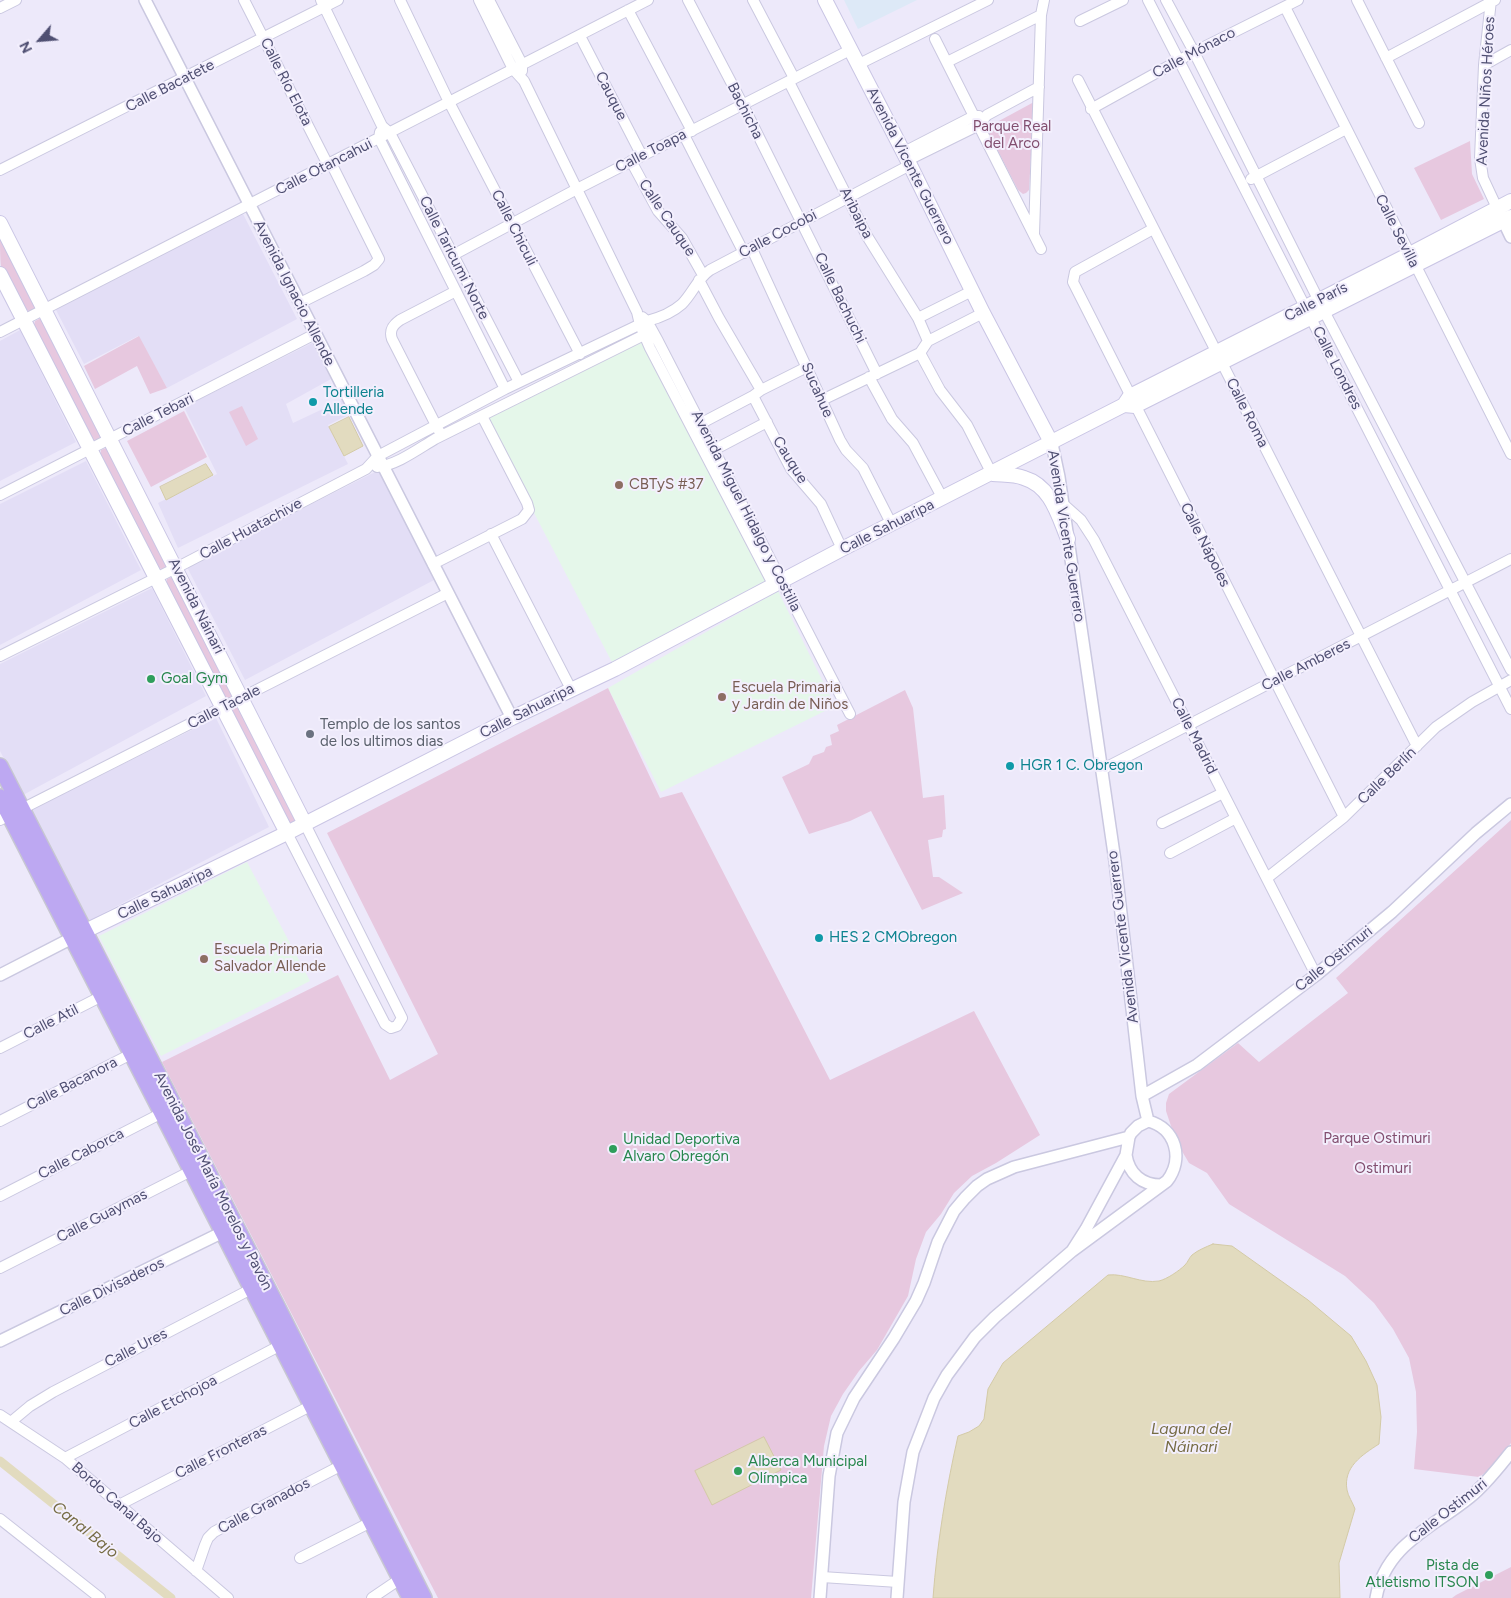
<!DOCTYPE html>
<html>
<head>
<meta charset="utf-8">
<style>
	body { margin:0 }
	#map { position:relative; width:1511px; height:1598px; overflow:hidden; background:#ede9fa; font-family:Figtree,sans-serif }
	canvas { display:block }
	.north { position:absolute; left:15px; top:15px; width:50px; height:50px; -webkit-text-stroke:4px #f3effd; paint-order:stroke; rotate:243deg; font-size:14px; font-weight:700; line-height:20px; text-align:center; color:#4f4f72 }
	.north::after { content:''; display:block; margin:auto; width:18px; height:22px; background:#4f4f72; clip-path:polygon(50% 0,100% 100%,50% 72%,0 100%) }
</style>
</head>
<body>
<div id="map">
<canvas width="1511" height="1598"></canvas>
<div class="north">N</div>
</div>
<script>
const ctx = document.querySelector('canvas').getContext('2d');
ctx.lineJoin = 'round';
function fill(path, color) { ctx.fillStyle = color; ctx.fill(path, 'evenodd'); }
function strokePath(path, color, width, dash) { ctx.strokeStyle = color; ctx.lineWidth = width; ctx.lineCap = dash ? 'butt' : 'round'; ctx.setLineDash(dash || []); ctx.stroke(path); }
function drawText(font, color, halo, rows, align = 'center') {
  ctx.font = font + ' Figtree,sans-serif'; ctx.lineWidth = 4; ctx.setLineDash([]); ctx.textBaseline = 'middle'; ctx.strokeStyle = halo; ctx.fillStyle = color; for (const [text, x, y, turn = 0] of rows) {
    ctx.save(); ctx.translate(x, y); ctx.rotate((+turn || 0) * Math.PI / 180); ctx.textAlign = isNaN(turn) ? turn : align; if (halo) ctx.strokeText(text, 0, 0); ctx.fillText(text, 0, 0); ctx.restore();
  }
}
fill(new Path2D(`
	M242 212 297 319 167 388 138 336 84 364 55 308Z
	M20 330 76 442 0 481V341Z
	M312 343 331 379 286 404 293 423 342 400 350 414 328 425 348 464 178 548 158 503 217 474 184 407Z
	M86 461 141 570 0 645V504Z
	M379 470 434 580 245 680 187 567Z
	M152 588 206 696 23 795 0 751V664Z
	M216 718 269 827 88 921 31 810Z`), '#e3def6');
fill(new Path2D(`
	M643 326 780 582 615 668 485 419 635 344Z
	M778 591 835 706 661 792 608 688Z
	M247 862 310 981 161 1056 99 936Z`), '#e5f7ea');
fill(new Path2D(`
	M844 0H917L858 29Z`), '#dde9f7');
fill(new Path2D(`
	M1034 102 1029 190 1026 193 1023 194 1018 190 986 128Z
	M1470 141 1472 174 1484 199 1441 220 1414 168Z
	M0 232 37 307 35 311 31 312C19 308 5 280 1 267 0 258 0 242 0 232Z
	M41 318 101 429V439L97 441 90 438 34 325 35 321Z
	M139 336 167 388 150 394 137 366 95 389 84 366Z
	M242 406 258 439 246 446 229 412Z
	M184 411 207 457 151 487 127 441Z
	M108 447 168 568 163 570 157 567 100 458 101 450Z
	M174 576 233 697 229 698 222 696 166 587 167 579Z
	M608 688 660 798 682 792 830 1080 974 1011 1040 1135 996 1163 972 1176 954 1193 941 1214 926 1232 916 1259 908 1296 877 1350 859 1371 843 1394 831 1416 824 1446 811 1598H438L162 1062 338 975 390 1080 438 1054 327 833Z
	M905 690 913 708 923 798 944 795 946 829 943 830 942 837 928 840 933 877H939L963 893 922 910 871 811 850 821 809 834 782 777 809 764 813 756 824 752 826 747 832 745 830 735 839 731 837 725Z
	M238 705 299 822 287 825 231 712 232 708Z
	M1511 820V1443L1488 1471 1479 1477 1414 1469 1417 1432 1416 1392 1409 1358 1393 1329 1374 1303 1345 1276 1229 1204 1207 1173 1189 1163 1176 1141 1166 1111V1103L1169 1094 1238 1043 1259 1062 1348 993 1336 978Z
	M1511 1567V1598H1452L1456 1595Z`), '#e7c8df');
const water = new Path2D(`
	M349 417 363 446 344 456 329 427Z
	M206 464 213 475 166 500 160 487Z
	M1213 1244 1232 1246 1308 1300 1351 1336 1366 1361 1377 1385 1381 1417 1379 1444C1362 1455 1343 1467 1347 1490 1348 1496 1353 1503 1355 1509L1339 1563 1340 1598H933C937 1544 946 1489 958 1436L969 1432 979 1426 984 1419 988 1389 1003 1363 1108 1275C1125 1273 1141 1284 1159 1281 1167 1279 1179 1271 1185 1265 1188 1262 1189 1258 1192 1255 1198 1250 1206 1247 1213 1244Z
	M764 1437 781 1470 712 1505 695 1471Z`);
fill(water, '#e2dbbf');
strokePath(water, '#d3caa6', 1);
strokePath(new Path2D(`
	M0 1461 171 1598`), '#e2dbbf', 9);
const minor = new Path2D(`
	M244 0 328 165
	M321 0 382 126 390 133 519 382
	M400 0 449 102 580 354
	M479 0 513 69 524 81 637 312 640 325 650 348 774 586
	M489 0 522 64V71
	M688 0 743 105 877 374
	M753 0 794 78
	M1148 0 1511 709
	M1166 0 1194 52 1324 311 1511 670
	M1357 0 1419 123
	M1491 0 1484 65 1480 158 1483 178 1497 208
	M1285 7 1511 454
	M0 8 16 0
	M628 10 692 131
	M1080 21 1123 0
	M580 36 642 156
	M935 39 1041 249
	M1386 58 1495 0
	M947 62 1041 15
	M859 64 988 0
	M1484 65 1511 50
	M1078 80 1417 746
	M789 82 867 236 918 318 928 341
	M1091 109 1194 52 1298 0
	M380 132 379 138 505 389
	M684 135 744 253
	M904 152 974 116H979
	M908 160 979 125 987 115 1039 87
	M631 161 658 211 682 238 703 275
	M0 170 338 0
	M1251 179 1346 129
	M1153 229 1075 272 1073 282 1344 817
	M1034 234 1041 15 1044 0
	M752 249 840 440 846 450 863 468 892 525
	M453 255 577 189 850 50
	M699 280 719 318 761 390
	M300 303 364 271 374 265 379 259 331 163
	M642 317 647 321 658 341 850 714
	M918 318 972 291
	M0 332 648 0
	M920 353 940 390 967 425 992 474
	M869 377 892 419 913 443 943 499
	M753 396 791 469 821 504 842 549
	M822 400 920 353 928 341 983 313
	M696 426 753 396 761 390 807 367
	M439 431 392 339C389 330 393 325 400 320L456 291
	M708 453 767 422
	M377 467C397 465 418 449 435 439L648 333
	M0 495 315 334
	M1063 504 1081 520 1094 540 1316 975
	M491 534 571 689
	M433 564 522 519 529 510 527 503 482 416
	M0 656 176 568 366 469 378 456 505 389 647 321C659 318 673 312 682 304 693 293 697 279 710 270L910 165
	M1101 770 1511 559
	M0 820 448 593
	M1162 823 1223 793
	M287 833 385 1024 391 1028 397 1026 402 1018 305 824
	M1170 853 1236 818
	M1267 878 1344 817 1436 727 1472 702 1511 680
	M0 1048 102 996
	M0 1121 137 1051
	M0 1196 162 1113
	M0 1268 195 1169
	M0 1415 65 1458 228 1598
	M12 1421 30 1406 53 1392 255 1287
	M65 1458 281 1345
	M119 1505 316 1403
	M0 1519 100 1598
	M300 1558 375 1520
	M196 1571 205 1545 208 1538 214 1532 234 1521 346 1463
	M822 1577 898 1582
	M372 1598 400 1579`);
const tertiary = new Path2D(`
	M145 0 512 718
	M1500 214 1511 237
	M1052 444 1059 477 1115 861 1142 1096 1148 1121
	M0 975 72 938
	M1142 1096 1197 1065 1316 975 1392 912 1476 833 1511 804
	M1126 1155C1129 1174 1142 1185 1161 1185
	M0 1341 223 1232
	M820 1598 829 1476 837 1433 854 1398 894 1338 916 1301 924 1283 938 1242 954 1211 965 1198 977 1186 987 1179 1014 1167 1129 1137
	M897 1598 904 1502 913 1452 934 1398 947 1375 975 1337 995 1317 1072 1251 1167 1181C1184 1159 1176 1128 1148 1121L1138 1126 1131 1133 1129 1137 1126 1155 1086 1229 1072 1251
	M1376 1598C1385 1545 1432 1528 1470 1497 1486 1484 1498 1468 1511 1452`);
const secondary = new Path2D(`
	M825 0 910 165 983 313 1052 444
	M0 223 305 824
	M0 274 287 833
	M1124 405 1135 406 1511 217
	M993 474C1003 475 1014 474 1024 478 1051 486 1058 515 1068 539
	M75 936 287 833 512 718 615 669 842 549 1124 405 1130 396 1148 387 1410 254 1511 201`);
const primary = new Path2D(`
	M0 766 278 1308 424 1598
	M0 797 410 1598`);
strokePath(minor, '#cac8e0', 12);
strokePath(tertiary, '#cac8e0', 14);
strokePath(secondary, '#c9c5e4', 16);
strokePath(primary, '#c7c7d2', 18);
strokePath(minor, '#fff', 10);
strokePath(tertiary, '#fff', 11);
strokePath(secondary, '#fff', 14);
strokePath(primary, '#bda8f2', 15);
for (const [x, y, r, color] of [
	[313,402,5,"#0f9aa8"],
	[619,485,5,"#8d6e63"],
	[151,679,5,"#2e9e5b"],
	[722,697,5,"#8d6e63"],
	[310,734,5,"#6b7280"],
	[1010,766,5,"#0f9aa8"],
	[819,938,5,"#0f9aa8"],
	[204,959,5,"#8d6e63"],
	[613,1149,5,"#2e9e5b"],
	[738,1471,5,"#2e9e5b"],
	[1489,1575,5,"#2e9e5b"]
]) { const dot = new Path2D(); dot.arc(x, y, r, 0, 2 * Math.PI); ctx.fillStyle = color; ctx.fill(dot); strokePath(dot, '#f3effd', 2); }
drawText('15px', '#4f4f72', '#f3effd', [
	["Calle Mónaco",1194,53,-28],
	["Calle Río Elota",286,82,63],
	["Calle Bacatete",170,86,-27],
	["Avenida Niños Héroes",1486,91,-87],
	["Cauque",611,96,63],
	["Bachicha",745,111,63],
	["Calle Toapa",651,151,-27],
	["Avenida Vicente Guerrero",910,166,63],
	["Calle Otancahui",324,167,-27],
	["Aribaipa",856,213,63],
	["Calle Cauque",667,218,56],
	["Calle Chiculi",514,228,63],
	["Calle Sevilla",1397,231,63],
	["Calle Cocobi",778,234,-28],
	["Calle Taricumi Norte",454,258,63],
	["Avenida Ignacio Allende",294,293,63],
	["Calle Bachuchi",840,298,64],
	["Calle París",1316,302,-27],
	["Calle Londres",1337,368,63],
	["Sucahue",817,390,66],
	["Calle Roma",1247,413,63],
	["Calle Tebari",158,415,-27],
	["Cauque",790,460,58],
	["Avenida Miguel Hidalgo y Costilla",746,511,63],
	["Calle Sahuaripa",887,527,-27],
	["Calle Huatachive",251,529,-28],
	["Avenida Vicente Guerrero",1066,536,81],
	["Calle Nápoles",1205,545,63],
	["Avenida Náinari",196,606,63],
	["Calle Amberes",1306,665,-27],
	["Calle Tacale",224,707,-27],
	["Calle Sahuaripa",527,711,-27],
	["Calle Madrid",1194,736,63],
	["Calle Berlín",1387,776,-44],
	["Calle Sahuaripa",165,893,-26],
	["Avenida Vicente Guerrero",1123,937,-97],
	["Calle Ostimuri",1334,959,-39],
	["Calle Atil",51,1022,-27],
	["Calle Bacanora",72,1084,-27],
	["Calle Caborca",81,1154,-27],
	["Avenida José María Morelos y Pavón",213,1181,63],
	["Calle Guaymas",102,1216,-27],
	["Calle Divisaderos",112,1287,-26],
	["Calle Ures",136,1348,-27],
	["Calle Etchojoa",173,1402,-28],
	["Calle Fronteras",221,1452,-27],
	["Bordo Canal Bajo",117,1503,41],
	["Calle Granados",264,1506,-28],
	["Calle Ostimuri",1448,1511,-38]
]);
drawText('15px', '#824e6f', '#f3effd', [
	["Parque Real",1012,127],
	["del Arco",1012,144],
	["Parque Ostimuri",1377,1139],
	["Ostimuri",1383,1169]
]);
drawText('15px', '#0d838f', '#f3effd', [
	["Tortilleria",323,393],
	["Allende",323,410],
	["HGR 1 C. Obregon",1020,766],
	["HES 2 CMObregon",829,938]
], 'left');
drawText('15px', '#785e54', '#f3effd', [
	["CBTyS #37",629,485],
	["Escuela Primaria",732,688],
	["y Jardin de Niños",732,705],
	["Escuela Primaria",214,950],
	["Salvador Allende",214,967]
], 'left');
drawText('15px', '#27864d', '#f3effd', [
	["Goal Gym",161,679],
	["Unidad Deportiva",623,1140],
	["Alvaro Obregón",623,1157],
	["Alberca Municipal",748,1462],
	["Olímpica",748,1479],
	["Pista de",1479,1566,"right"],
	["Atletismo ITSON",1479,1583,"right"]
], 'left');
drawText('15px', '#5b616d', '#f3effd', [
	["Templo de los santos",320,725],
	["de los ultimos dias",320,742]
], 'left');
drawText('italic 16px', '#766c44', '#f3effd', [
	["Laguna del",1191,1429],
	["Náinari",1191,1447],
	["Canal Bajo",85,1530,39]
]);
</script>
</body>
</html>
